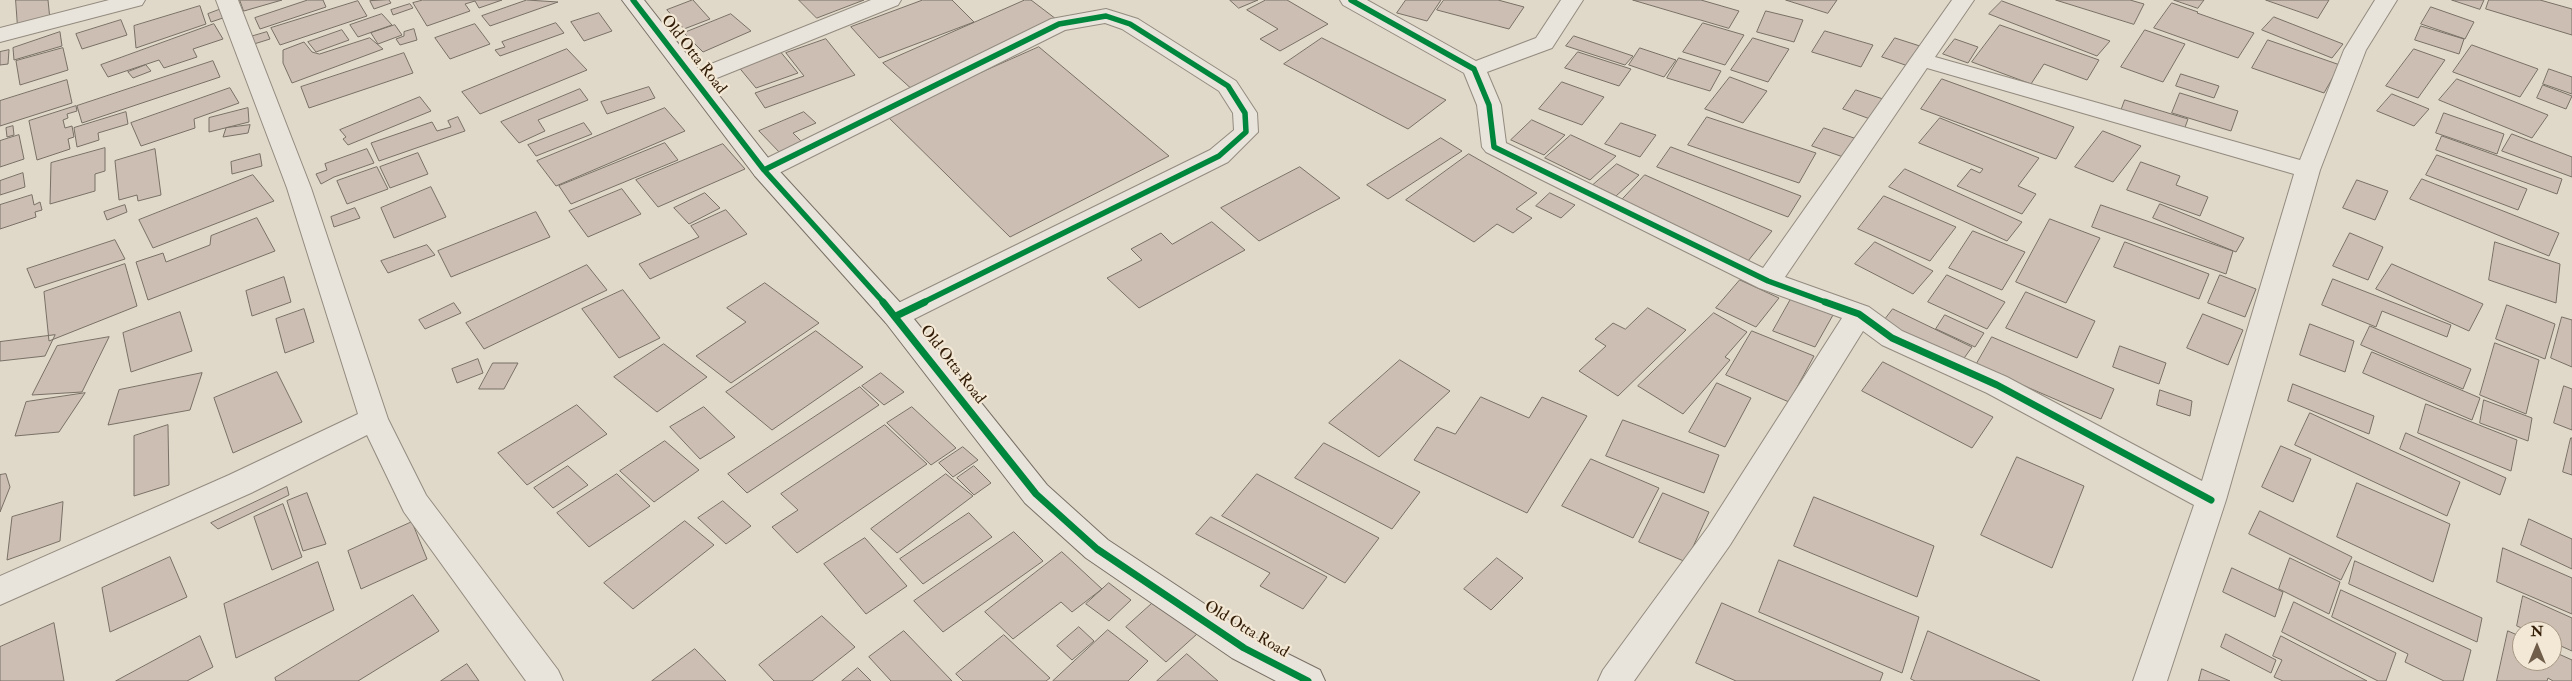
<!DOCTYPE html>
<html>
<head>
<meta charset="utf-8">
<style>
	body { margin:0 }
	#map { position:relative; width:2572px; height:681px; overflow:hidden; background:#e0d8c8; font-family:"IM FELL Double Pica",serif }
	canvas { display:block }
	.north { position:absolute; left:2512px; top:621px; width:50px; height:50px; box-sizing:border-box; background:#f2e8d5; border:1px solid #a69783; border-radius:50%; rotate:0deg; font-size:14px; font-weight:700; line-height:20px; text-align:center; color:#331d07 }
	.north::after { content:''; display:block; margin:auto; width:18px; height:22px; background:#705e4b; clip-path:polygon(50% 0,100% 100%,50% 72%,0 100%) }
</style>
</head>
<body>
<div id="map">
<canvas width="2572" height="681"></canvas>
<div class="north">N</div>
</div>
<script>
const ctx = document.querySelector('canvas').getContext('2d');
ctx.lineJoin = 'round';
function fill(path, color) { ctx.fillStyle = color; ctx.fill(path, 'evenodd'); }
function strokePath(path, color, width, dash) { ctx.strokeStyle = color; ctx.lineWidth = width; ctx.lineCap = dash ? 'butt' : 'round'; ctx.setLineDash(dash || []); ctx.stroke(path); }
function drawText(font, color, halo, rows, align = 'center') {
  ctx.font = font + ' "IM FELL Double Pica",serif'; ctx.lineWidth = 4.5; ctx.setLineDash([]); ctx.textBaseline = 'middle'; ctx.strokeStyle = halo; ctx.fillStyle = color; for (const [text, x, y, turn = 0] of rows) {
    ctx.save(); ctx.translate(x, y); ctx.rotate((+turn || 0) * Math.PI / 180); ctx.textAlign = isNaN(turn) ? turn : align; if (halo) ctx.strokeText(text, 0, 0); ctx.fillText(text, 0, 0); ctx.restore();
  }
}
const building = new Path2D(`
	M16 0H48L50 20 18 28Z
	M240 0H282L244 11Z
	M308 0H323L326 7 260 29 255 18Z
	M389 0 391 3 374 9 370 1Z
	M423 0H502L479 8 475 1 465 4 470 11 427 26 413 3Z
	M527 0 558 2 490 26 482 16Z
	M693 0 710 19 684 29 667 10Z
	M799 0H864L817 18Z
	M923 0H952L974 22 879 58 851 27Z
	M1025 0H1031L1056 19 915 92 883 63Z
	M1230 0H1258L1239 8Z
	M1266 0H1287L1328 24 1280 51 1260 39 1278 29 1247 10Z
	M1406 0H1441L1427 21 1397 13Z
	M1444 0H1498L1524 7 1509 29 1437 10Z
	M1633 0H1701L1739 11 1729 28Z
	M1786 0H1837L1828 13Z
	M2056 0H2130L2144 4 2134 24Z
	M2174 0H2204L2198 8Z
	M2266 0H2329L2318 18Z
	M2452 0H2484L2480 9Z
	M2489 0H2540L2572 9V35L2486 9Z
	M358 1 367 16 280 45 271 28Z
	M2002 1 2110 41 2097 56 1989 14Z
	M2172 3 2198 12 2197 13 2254 33 2238 58 2154 28Z
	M410 4 413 8 393 15 391 10Z
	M200 6 206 24 136 48 134 26Z
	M2431 7 2474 22 2465 39 2421 24Z
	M224 8 226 17 211 22 208 14Z
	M1766 11 1803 20 1794 42 1757 32Z
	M599 13 612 31 584 41 571 22Z
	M382 14 392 25 358 37 350 25Z
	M731 14 751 31 703 52 684 33Z
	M2274 17 2343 44 2332 58 2262 30Z
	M121 20 127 35 82 49 76 34Z
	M556 23 564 33 500 56 495 50 505 47 502 42Z
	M1703 23 1744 35 1725 65 1683 52Z
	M214 24 223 39 193 49 197 57 164 68 159 60 108 77 101 65Z
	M475 24 490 44 450 59 435 38Z
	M395 25 402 35 378 44 371 33Z
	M2000 25 2099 60 2087 80 2044 64 2031 84 1972 62Z
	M2421 26 2464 39 2459 54 2415 40Z
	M414 29 417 40 400 45 396 39 404 36V32Z
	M342 30 349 40 316 52 308 42Z
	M2145 30 2185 44 2163 82 2121 67Z
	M1825 31 1873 45 1861 67 1812 52Z
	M60 32 62 46 14 60 13 48Z
	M267 32 270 39 254 44 250 37Z
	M1574 36 1633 56 1625 65 1566 46Z
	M370 38 383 49 292 83 283 63V50L304 42 312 52 319 54Z
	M1322 38 1446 100 1408 129 1284 64Z
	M1753 38 1789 49 1768 82 1731 70Z
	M1895 38 1923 47 1911 67 1882 57Z
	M826 39 855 75 765 108 755 93 804 76 786 53Z
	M1955 39 1978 47 1968 63 1943 54Z
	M2268 40 2340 65 2324 93 2252 68Z
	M2472 45 2538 69 2520 97 2453 72Z
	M1039 47 1169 156 1010 237 886 115Z
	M63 48 68 70 20 85 16 61Z
	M1640 48 1676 60 1664 77 1629 65Z
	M567 49 587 70 480 114 462 92Z
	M2414 49 2445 60 2418 98 2386 86Z
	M9 50 8 64 0 65V52Z
	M779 50 798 73 756 88 737 65Z
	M1578 52 1631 69 1619 86 1565 68Z
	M404 53 413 73 309 108 301 87Z
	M1679 58 1721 71 1710 91 1667 78Z
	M213 61 220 77 82 123 77 106Z
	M146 65 151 71 133 78 128 72Z
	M2549 69 2572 77V94L2543 84Z
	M2181 74 2219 86 2214 98 2176 86Z
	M1730 77 1767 91 1743 123 1705 109Z
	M1942 79 2074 127 2056 159 1921 109Z
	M2457 79 2548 115 2532 138 2439 100Z
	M67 80 72 103 0 126V101Z
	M1562 82 1604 97 1582 125 1539 109Z
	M2543 85 2572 96 2566 109 2537 98Z
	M649 87 655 98 607 114 601 102Z
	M230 88 239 103 194 119 195 128 141 146 131 123Z
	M580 89 588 100 538 120 545 131 519 143 501 122Z
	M1856 90 1883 99 1870 119 1843 109Z
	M2180 93 2238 111 2231 131 2172 113Z
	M2392 94 2429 109 2414 126 2377 111Z
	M420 97 431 111 348 145 343 139 346 137 340 130Z
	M2125 100 2188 119 2184 130 2121 111Z
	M76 106 77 111 67 114 68 118 63 120 65 128 72 126 74 137 68 139 70 149 37 160 29 121Z
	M248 108 249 122 209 132V118Z
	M665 108 685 131 556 186 537 161Z
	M126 112 128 124 98 133 99 140 77 147 74 128Z
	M804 112 816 123 793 133 804 144 781 154 759 131Z
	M2444 113 2504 134 2497 154 2436 133Z
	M458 117 465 131 379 161 371 143 432 122 437 131 451 127 448 121Z
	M1707 117 1816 153 1799 183 1688 145Z
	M1940 118 2039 158 2018 186 2036 194 2022 214 1957 186 1971 169 1980 173 1983 169 1919 143Z
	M1532 120 1565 135 1544 155 1511 140Z
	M584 123 592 134 536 156 528 145Z
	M1621 123 1656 135 1640 157 1605 144Z
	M250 125 248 133 223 137 226 128Z
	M13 126 14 135 7 137 6 128Z
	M1824 128 1857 139 1846 158 1812 146Z
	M2103 131 2141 146 2113 182 2075 167Z
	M2512 134 2572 157V177L2502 151Z
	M19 135 24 159 0 167V141Z
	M1571 135 1616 156 1590 180 1545 158Z
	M2442 136 2562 179 2557 194 2436 150Z
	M1441 138 1462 151 1388 199 1367 185Z
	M665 143 678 160 571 204 559 186Z
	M723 144 745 169 658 207 636 180Z
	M1671 147 1801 196 1788 217 1657 167Z
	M105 148V171L95 174V191L50 204 51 163Z
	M155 149 161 195 138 201 137 195 119 200 115 161Z
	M367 149 374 163 334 177 321 184 316 174 327 170 325 164Z
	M418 153 428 174 390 188 380 167Z
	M260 154 262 166 232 174 231 162Z
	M1469 154 1537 193 1516 209 1532 218 1513 233 1497 224 1474 242 1406 200Z
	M2437 155 2527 189 2518 210 2426 175Z
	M2141 162 2180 176 2176 185 2208 197 2200 216 2127 190Z
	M1617 164 1639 175 1616 196 1593 185Z
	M377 167 388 189 347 204 337 181Z
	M1300 167 1340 198 1259 241 1221 208Z
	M1905 169 2022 222 2007 241 1889 187Z
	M23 173 25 187 0 195V181Z
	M253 175 274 201 153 248 139 220Z
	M1645 175 1772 231 1748 261 1619 203Z
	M2422 179 2559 233 2549 256 2410 199Z
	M2357 180 2388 191 2375 220 2343 208Z
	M431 187 446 217 394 238 381 208Z
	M622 189 641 214 588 237 569 211Z
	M705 193 720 208 689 224 674 208Z
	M1550 193 1575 205 1561 218 1536 206Z
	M32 195 34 205 40 202 42 210 35 212 36 217 0 229V205Z
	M1884 196 1956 227 1930 261 1858 229Z
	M2160 204 2244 238 2236 252 2153 218Z
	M125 205 127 212 107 220 104 212Z
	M2101 205 2233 251 2226 274 2092 227Z
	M355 208 360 218 334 227 331 217Z
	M726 210 747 234 650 279 639 264 699 237 691 226Z
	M536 212 550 237 451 277 438 251Z
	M257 218 275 251 148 300 136 262 163 253 166 262 210 245 211 236Z
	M2050 219 2100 238 2066 303 2016 282Z
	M1212 222 1245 250 1139 308 1107 278 1142 260 1131 249 1161 233 1172 244Z
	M1973 231 2025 252 2002 290 1949 268Z
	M2350 233 2383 247 2368 280 2333 266Z
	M115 240 125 259 35 288 27 269Z
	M1875 242 1933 271 1913 294 1855 264Z
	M2125 242 2209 274 2199 299 2114 267Z
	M2495 242 2560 264 2556 303 2489 280Z
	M427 245 435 255 388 273 381 261Z
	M125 264 137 306 49 341 44 292Z
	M2392 264 2483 304 2469 331 2376 289Z
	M587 265 607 290 484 349 466 323Z
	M1947 275 2005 302 1987 329 1928 302Z
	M2220 275 2256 289 2245 317 2208 303Z
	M284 277 291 302 252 316 246 291Z
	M2333 279 2451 325 2447 337 2382 311 2376 327 2322 305Z
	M1740 280 1779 298 1756 327 1716 308Z
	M765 283 819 323 731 383 696 356 746 322 727 308Z
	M623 290 660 338 619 358 582 309Z
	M2026 292 2095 321 2077 358 2006 328Z
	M1791 299 1833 315 1815 347 1773 331Z
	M454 303 461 313 425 329 419 320Z
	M2507 305 2555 324 2545 359 2496 339Z
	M1648 308 1686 330 1618 396 1579 371 1606 346 1595 339 1613 323 1625 329Z
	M304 309 314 342 285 353 276 319Z
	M1893 309 1972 347 1962 361 1883 322Z
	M180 312 192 351 131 372 123 333Z
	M1714 313 1747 332 1725 357 1730 360 1683 414 1638 386Z
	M2203 314 2243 330 2228 365 2187 348Z
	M1945 315 1984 333 1975 347 1936 329Z
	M2562 317 2572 320V367L2551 358Z
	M2310 324 2354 341 2345 372 2300 355Z
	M2370 326 2471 369 2463 389 2361 345Z
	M816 331 863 367 772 430 726 392Z
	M1752 331 1814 356 1789 402 1726 375Z
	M55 335 45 356 0 361V342Z
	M109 337 82 392 32 395 57 346Z
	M1992 337 2114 389 2101 419 1976 365Z
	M2495 343 2539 360 2526 414 2480 395Z
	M664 344 707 377 657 412 614 377Z
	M2120 346 2166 363 2159 384 2113 367Z
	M2372 352 2480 398 2472 420 2363 373Z
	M478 359 483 373 457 383 452 369Z
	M1400 360 1450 391 1379 457 1329 423Z
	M1883 362 1993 417 1972 448 1862 391Z
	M493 363H518L504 389H479Z
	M277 372 302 422 233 453 214 398Z
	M202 373 190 410 108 425 119 390Z
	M881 373 904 392 884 405 862 386Z
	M1717 383 1751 398 1725 447 1689 432Z
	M2293 384 2374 416 2369 434 2288 401Z
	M2564 386 2572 389V430L2554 423Z
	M860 387 879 405 747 493 728 474Z
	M2160 390 2192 401 2190 416 2157 405Z
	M85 393 59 432 15 436 26 402Z
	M1481 397 1529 418 1542 397 1587 416 1527 513 1414 460 1437 427 1455 434Z
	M2484 400 2532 418 2528 441 2480 423Z
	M2426 404 2517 440 2511 471 2418 433Z
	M577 405 607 434 527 485 498 453Z
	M704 407 735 437 700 459 670 427Z
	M912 407 956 448 931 465 887 423Z
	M2310 413 2460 482 2447 516 2295 445Z
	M1623 420 1719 455 1704 493 1606 456Z
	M168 425 169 485 134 496V436Z
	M885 425 927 464 797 553 772 527 798 510 781 494Z
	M2406 433 2506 478 2500 495 2400 449Z
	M2571 438H2572V475L2563 472Z
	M665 441 699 470 654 502 620 471Z
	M1324 443 1420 492 1392 529 1295 478Z
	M2281 446 2311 459 2293 502 2262 487Z
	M963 447 978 460 953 477 939 463Z
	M2017 457 2084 486 2052 568 1981 535Z
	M1591 459 1659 488 1633 538 1562 506Z
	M568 466 588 485 553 508 534 488Z
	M974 466 991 483 974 495 957 478Z
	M6 474 10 487 0 512V475Z
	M617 474 650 506 589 547 557 513Z
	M946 474 973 496 897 553 871 529Z
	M1257 474 1379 538 1345 583 1222 516Z
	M2357 483 2450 524 2433 582 2337 537Z
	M287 487 289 495 218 529 211 523Z
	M307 493 326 544 303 551 287 501Z
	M1663 493 1709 512 1686 562 1639 542Z
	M1814 497 1934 546 1917 597 1794 546Z
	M723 501 751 526 726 544 698 518Z
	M63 502 60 541 7 560 12 517Z
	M283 504 302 557 272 570 254 517Z
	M2260 511 2352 557 2341 580 2249 534Z
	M969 513 992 537 923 584 900 559Z
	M1211 517 1327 577 1303 609 1260 586 1270 573 1196 534Z
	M2529 519 2572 539V569L2521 545Z
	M685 521 714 545 633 609 604 583Z
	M412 522 427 559 361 589 348 551Z
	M1014 532 1043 561 943 632 914 601Z
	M865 538 907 586 866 614 824 564Z
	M2503 548 2572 578V614L2497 582Z
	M1062 552 1102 589 1072 612 1061 602 1013 639 985 612Z
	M170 557 187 597 110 632 102 588Z
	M1497 558 1523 578 1491 610 1464 589Z
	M2290 558 2340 582 2329 614 2279 589Z
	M1779 560 1919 617 1902 673 1759 612Z
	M2355 561 2482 618 2477 642 2349 584Z
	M318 562 334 610 236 658 224 604Z
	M2232 568 2283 592 2275 617 2223 592Z
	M1109 583 1131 600 1109 621 1086 604Z
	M2341 590 2471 650 2463 681H2444L2405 662 2408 654 2332 617Z
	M413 595 439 631 358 681H276L275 678Z
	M2523 596 2572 618V651L2552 642V631H2528L2517 626Z
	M1156 600 1197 634 1166 662 1126 627Z
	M2294 602 2396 653 2386 681H2378L2282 632Z
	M1722 603 1883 673 1880 681H1736L1696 663Z
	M822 616 855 647 812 681H774L759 665Z
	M54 623 64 681H0V647Z
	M1079 627 1094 641 1072 660 1057 646Z
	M1108 630 1148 661 1128 681H1053Z
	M904 631 952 681H891L869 657Z
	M1928 631 2040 681H1915L1911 679Z
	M2508 631 2522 637V661H2552V651L2572 660V681H2553L2548 678 2547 681H2497Z
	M2226 634 2276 660 2271 673 2221 647Z
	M1004 635 1050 678 1046 681H963L956 674Z
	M200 636 213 667 187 681H116Z
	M2281 636 2367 681H2283L2274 677 2282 660 2273 656Z
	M695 649 726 681H652Z
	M1187 654 1218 681H1157Z
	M467 664 479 681H441Z
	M858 668 871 681H842Z
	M2202 669 2230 681H2199Z`);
fill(building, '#ccbeb3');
strokePath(building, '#797166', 1);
const street = new Path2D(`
	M109 0H145L142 5 0 42V28Z
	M216 0H238L311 188 388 419 426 495 558 670 563 681H526L404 512 367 435 251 493 0 605V576L229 475 358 414 287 188Z
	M871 0H901L898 5 702 84 694 86 686 84 683 79 686 74Z
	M1340 0H1367L1476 61 1536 38 1561 0H1583L1552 48 1487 72 1501 105 1506 143 1763 268 1952 0H1974L1935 57 2300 160 2344 50 2375 0H2397L2366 50 2320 170 2226 500 2167 681H2133L2194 505 1987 393 1882 345 1863 331 1730 545 1634 681H1598L1603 670 1708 527 1842 318 1759 288 1486 152 1482 147 1477 105 1464 73 1343 5ZM1927 68 2294 174 2202 481 2007 377 1902 331 1869 307 1785 277Z
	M1106 9 1138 19 1236 81 1257 113 1258 132 1228 162 906 323 896 326 886 323 882 316 886 309 1210 150 1234 130 1233 113 1219 91 1122 29 1105 23 1065 30 773 176 764 178 755 176 752 170 755 164 1051 19Z`);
const secondary = new Path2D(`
	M622 0H644L773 164 906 309 1047 485 1108 540 1256 638 1320 670 1325 681H1276L1232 658 1086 558 1025 503 886 323 755 176Z`);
strokePath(street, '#928b7f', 2);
strokePath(secondary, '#797166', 2);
fill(street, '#e8e3db');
fill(secondary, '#e8e3db');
strokePath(new Path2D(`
	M633 0 764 170 884 303
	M1351 0 1474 69 1489 105 1494 147 1768 281 1828 303
	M764 170 1059 24 1106 16 1130 24 1228 86 1245 113 1246 132 1219 156 922 303`), '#00873e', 5.5);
strokePath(new Path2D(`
	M883 302 1036 494 1097 549 1244 648 1308 681
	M1825 302 1859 314 1892 338 1997 385 2211 500
	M896 316 925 302`), '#00873e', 7);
drawText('16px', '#331d07', '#f2e8d5', [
	["Old Otta Road",693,55,52],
	["Old Otta Road",952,365,52],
	["Old Otta Road",1246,630,31]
]);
</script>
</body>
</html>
